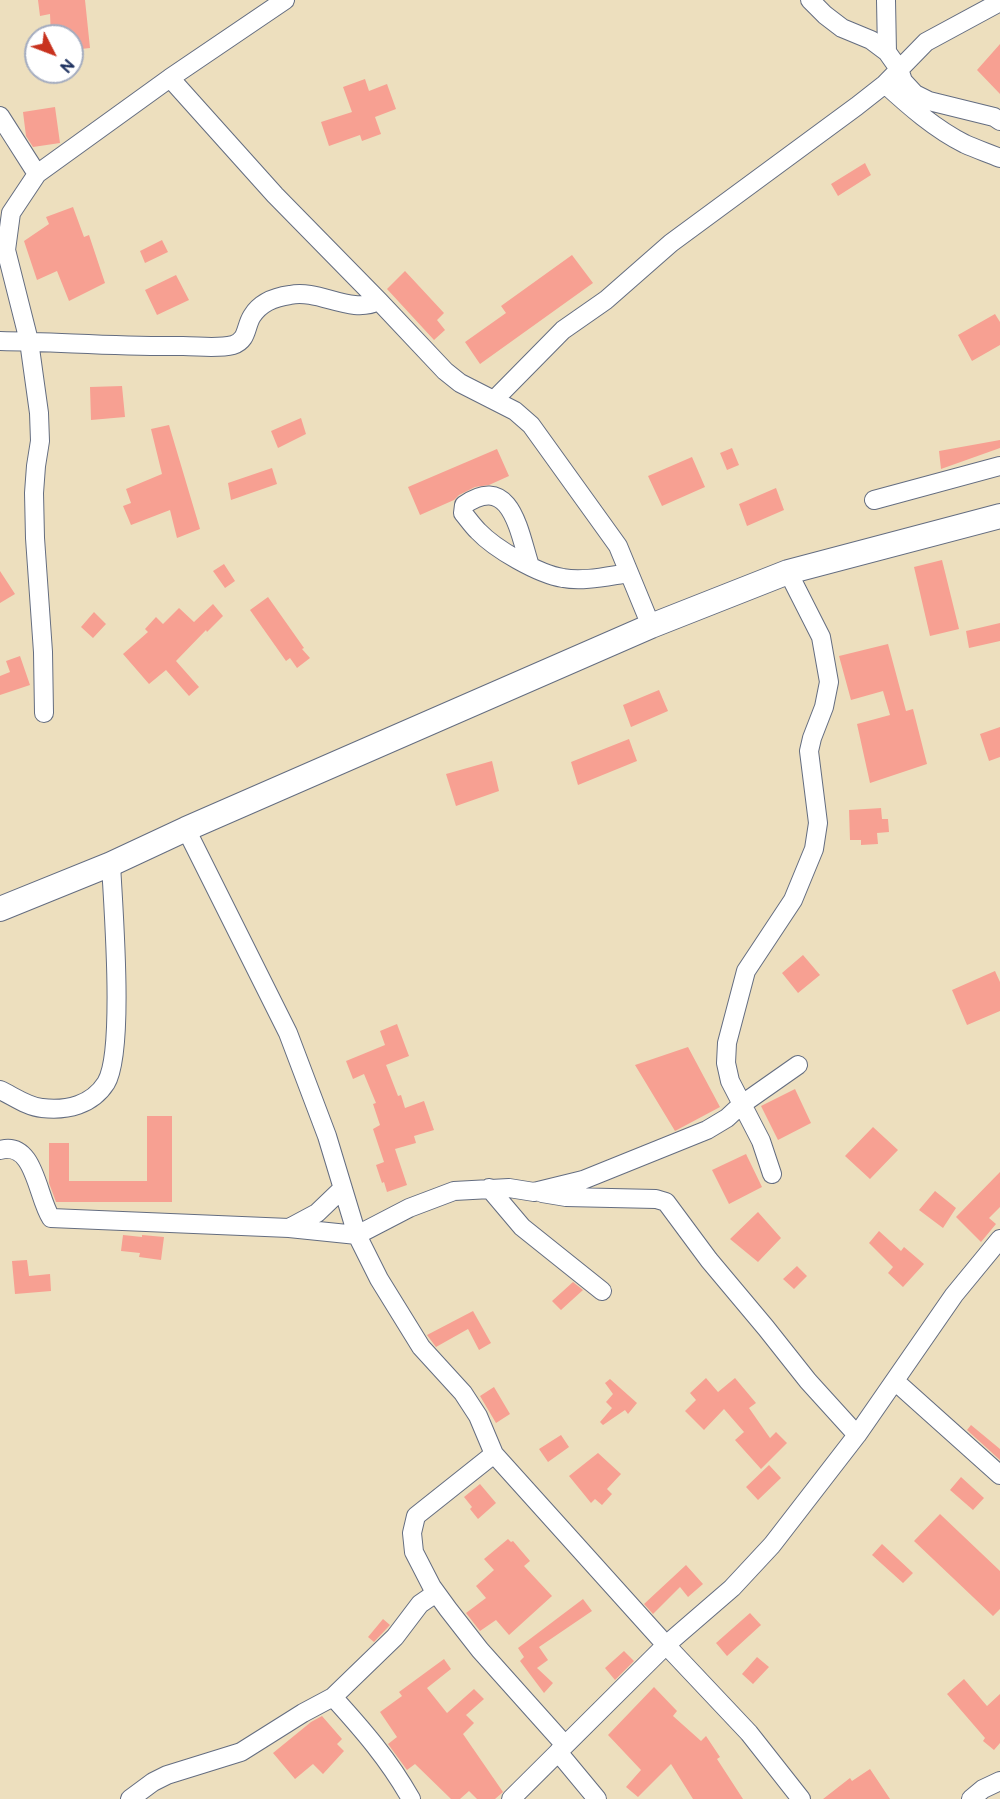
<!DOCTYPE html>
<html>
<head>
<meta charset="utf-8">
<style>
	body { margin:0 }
	#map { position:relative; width:1000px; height:1799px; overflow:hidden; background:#eddfbe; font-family:"Balsamiq Sans",sans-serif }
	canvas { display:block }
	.north { position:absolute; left:24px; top:24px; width:60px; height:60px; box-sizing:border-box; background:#fff; border:2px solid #a4acbf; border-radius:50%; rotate:132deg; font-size:16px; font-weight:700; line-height:24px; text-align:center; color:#1b2f5e }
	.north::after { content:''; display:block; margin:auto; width:21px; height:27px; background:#c8321e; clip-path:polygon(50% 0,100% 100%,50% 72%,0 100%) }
</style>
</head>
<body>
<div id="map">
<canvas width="1000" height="1799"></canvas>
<div class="north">N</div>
</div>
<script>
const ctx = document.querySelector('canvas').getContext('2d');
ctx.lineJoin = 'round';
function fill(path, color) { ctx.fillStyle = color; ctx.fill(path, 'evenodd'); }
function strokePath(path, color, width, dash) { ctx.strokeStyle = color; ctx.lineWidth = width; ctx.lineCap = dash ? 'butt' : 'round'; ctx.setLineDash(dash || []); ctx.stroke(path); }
fill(new Path2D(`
	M38 0H85L90 48 72 50V36H51L50 14 40 16Z
	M1000 44V94L977 70Z
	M365 79 369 91 387 84 396 109 375 117 381 134 362 141 360 135 329 146 321 122 352 112 343 87Z
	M55 107 60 143 33 147 26 136 23 112Z
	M865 163 871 175 838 196 831 184Z
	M73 207 84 237 89 235 105 283 69 301 57 271 37 280 24 241 49 224 46 217Z
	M162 240 168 252 145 263 140 251Z
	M572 255 593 283 480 364 465 342 506 313 501 306Z
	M405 271 444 313 437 320 445 330 434 340 387 289Z
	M176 275 189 300 157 315 145 290Z
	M995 314 1000 322V345L972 361 958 335Z
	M122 386 125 417 91 420 90 387Z
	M301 418 306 434 278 448 271 431Z
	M169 425 200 529 177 538 170 510 131 525 123 506 131 503 126 489 162 474 151 429Z
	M1000 440V448L941 469 939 451Z
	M732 448 739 465 727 470 720 453Z
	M497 449 509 476 489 485 475 487 459 495 454 500 420 515 408 487Z
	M692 457 705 487 662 506 648 476Z
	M272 468 277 484 231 500 228 483Z
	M776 488 784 510 747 526 739 504Z
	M942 560 959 629 930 636 914 567Z
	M224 564 235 581 225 588 213 571Z
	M0 571 15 594 0 603Z
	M268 597 304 648 302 649 310 658 297 668 290 658 286 661 250 610Z
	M213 604 223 616 207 632 206 630 176 661 199 687 189 696 166 670 149 684 123 654 148 632 145 629 156 617 163 624 179 608 194 622Z
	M94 612 106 624 93 638 81 627Z
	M1000 623V641L969 648 966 631Z
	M888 644 906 711 913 709 927 764 870 783 857 724 890 715 883 691 851 700 839 656Z
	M20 656 30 685 0 695V676L10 672 6 661Z
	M659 690 668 711 631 727 623 705Z
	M1000 727V757L989 761 980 734Z
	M629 739 637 761 578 785 571 762Z
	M492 761 499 791 456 806 446 774Z
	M881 808 882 819H888L889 832 877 833 878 844 861 845V840H850L849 810Z
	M803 955 820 975 798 993 782 973Z
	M995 971 1000 982V1011L967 1025 952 990Z
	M397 1024 409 1056 386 1065 398 1096 401 1095 405 1108 424 1101 434 1130 414 1136 416 1143 395 1149 407 1185 387 1192 384 1182 382 1183 376 1165 384 1162 373 1129 380 1125 373 1104 376 1103 364 1074 353 1079 346 1061 385 1045 380 1031Z
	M688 1047 720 1107 675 1131 635 1065Z
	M795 1089 811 1123 778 1140 761 1106Z
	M147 1116H172V1202H56L49 1183V1143H69V1181H147Z
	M873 1127 898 1150 870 1179 845 1156Z
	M746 1154 762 1187 729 1204 712 1170Z
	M1000 1172V1207L989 1218 996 1224 981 1242 956 1217Z
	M935 1191 956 1208 943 1228 919 1210Z
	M758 1212 781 1238 758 1262 730 1239Z
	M879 1231 901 1251 904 1247 924 1264 903 1287 888 1273 893 1267 869 1243Z
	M123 1235 142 1237V1235L164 1237 161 1260 139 1257 140 1253 121 1251Z
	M27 1260 29 1276 50 1274 51 1291 15 1294 12 1261Z
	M797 1266 807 1276 794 1289 783 1279Z
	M573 1282 583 1290 561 1310 552 1301Z
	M473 1311 491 1343 479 1350 468 1329 436 1347 427 1335Z
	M706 1378 718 1392 735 1378 756 1403 749 1408 770 1438 776 1432 787 1443 761 1469 735 1440 744 1432 724 1409 704 1430 685 1411 696 1400 690 1393Z
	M610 1379 637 1403 628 1414 625 1410 603 1425 600 1422 612 1408 606 1402 613 1394 605 1383Z
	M494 1387 510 1414 496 1423 480 1396Z
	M971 1425 1000 1449V1460L967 1430Z
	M561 1435 569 1447 548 1462 539 1449Z
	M598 1453 621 1474 607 1489 612 1494 602 1505 595 1499 591 1503 569 1476Z
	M769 1465 781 1478 758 1500 746 1487Z
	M961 1477 984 1498 973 1510 950 1490Z
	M480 1484 496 1503 478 1519 470 1509 472 1507 464 1497Z
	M940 1514 1000 1571V1609L993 1616 914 1541Z
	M508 1539 511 1542 513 1541 530 1561 524 1566 552 1596 509 1635 496 1620 480 1631 466 1613 486 1598 476 1586 494 1570 484 1559Z
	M882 1544 913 1573 903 1583 872 1555Z
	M686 1565 703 1584 688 1597 680 1587 653 1614 644 1604Z
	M583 1599 592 1611 539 1647 548 1660 537 1668 553 1683 544 1693 520 1661 524 1657 518 1648Z
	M750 1613 761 1625 727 1656 716 1643Z
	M383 1619 390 1625 374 1642 368 1637Z
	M624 1651 634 1661 615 1680 605 1668Z
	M757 1657 769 1667 753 1684 742 1674Z
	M444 1659 451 1669 427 1688 447 1713 474 1689 484 1699 466 1715 474 1723 463 1734 503 1792 495 1799H477L469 1791 460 1799H451L415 1764 407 1770 388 1744 397 1737 380 1712 402 1696 399 1692Z
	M964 1679 987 1706 1000 1694V1743L994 1750 983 1741 985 1738 947 1694Z
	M654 1687 677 1711 673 1716 701 1741 706 1736 720 1757 717 1759 743 1799H693L671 1764 638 1797 626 1787 641 1770 608 1735Z
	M322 1716 342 1739 337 1744 344 1751 323 1774 313 1764 295 1779 273 1753 311 1722Z
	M870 1769 890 1799H823L850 1778 852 1781Z`), '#f7a092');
const minor = new Path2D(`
	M810 0 825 15 842 28 871 40 887 52 899 69 903 81 915 94 929 101 994 117 1000 121
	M886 0 887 52
	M170 78 275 195 379 301 445 371 460 383 515 411 531 425 618 546 651 626
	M885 84C909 106 935 129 965 144 976 149 988 153 1000 158
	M0 116 37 174
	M0 341C61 342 122 347 183 346 199 346 217 349 233 345 248 340 245 327 252 316 260 303 275 297 290 295 320 289 350 315 379 301
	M494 400 563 330 606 300 671 243 857 106 885 84 926 42 1000 2
	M874 500 1000 466
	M530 566C519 532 511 472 464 505L463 513C468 519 472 525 478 531 495 549 538 574 563 578 583 582 608 576 629 573
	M44 713 43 652 35 538 34 493 36 466 40 441 39 413 29 341 6 250 11 213 37 174 170 78 285 0
	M186 829 288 1033 327 1136 357 1235 379 1279 421 1347 463 1393 478 1416 494 1454 666 1645 749 1733 801 1799
	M0 1090C13 1096 28 1107 42 1108 67 1111 92 1105 106 1083 125 1052 113 906 111 864
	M0 1150C35 1140 37 1197 51 1218L289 1228 357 1235 409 1208 454 1191 509 1188 534 1192 583 1180 707 1130 727 1118 741 1105 798 1065
	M772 1174 761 1141 730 1081 726 1063 727 1043 746 971 793 900 814 849 818 823 809 751 812 738 824 707 829 682 821 637 788 572
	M489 1188 522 1227 602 1291
	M542 1193 566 1197 656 1199 666 1202 709 1260 766 1328 808 1381 857 1435
	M289 1228 317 1213 342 1189
	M895 1381 1000 1475
	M494 1454 416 1516 412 1533 414 1552 432 1587 448 1609 480 1650 565 1745
	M333 1697C363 1730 389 1760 411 1799
	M558 1752 597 1799
	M130 1799 153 1782 167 1775 241 1752 303 1713 333 1697 395 1637 420 1604 436 1593
	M511 1799 666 1645 732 1588 772 1545 857 1435 954 1295 1000 1239
	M971 1799 983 1789 1000 1781`);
const tertiary = new Path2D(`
	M0 909 111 864 186 829 651 626 788 572 1000 516`);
strokePath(minor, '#646d80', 20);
strokePath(tertiary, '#646d80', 26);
strokePath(minor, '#fff', 18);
strokePath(tertiary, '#fff', 24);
</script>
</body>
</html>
